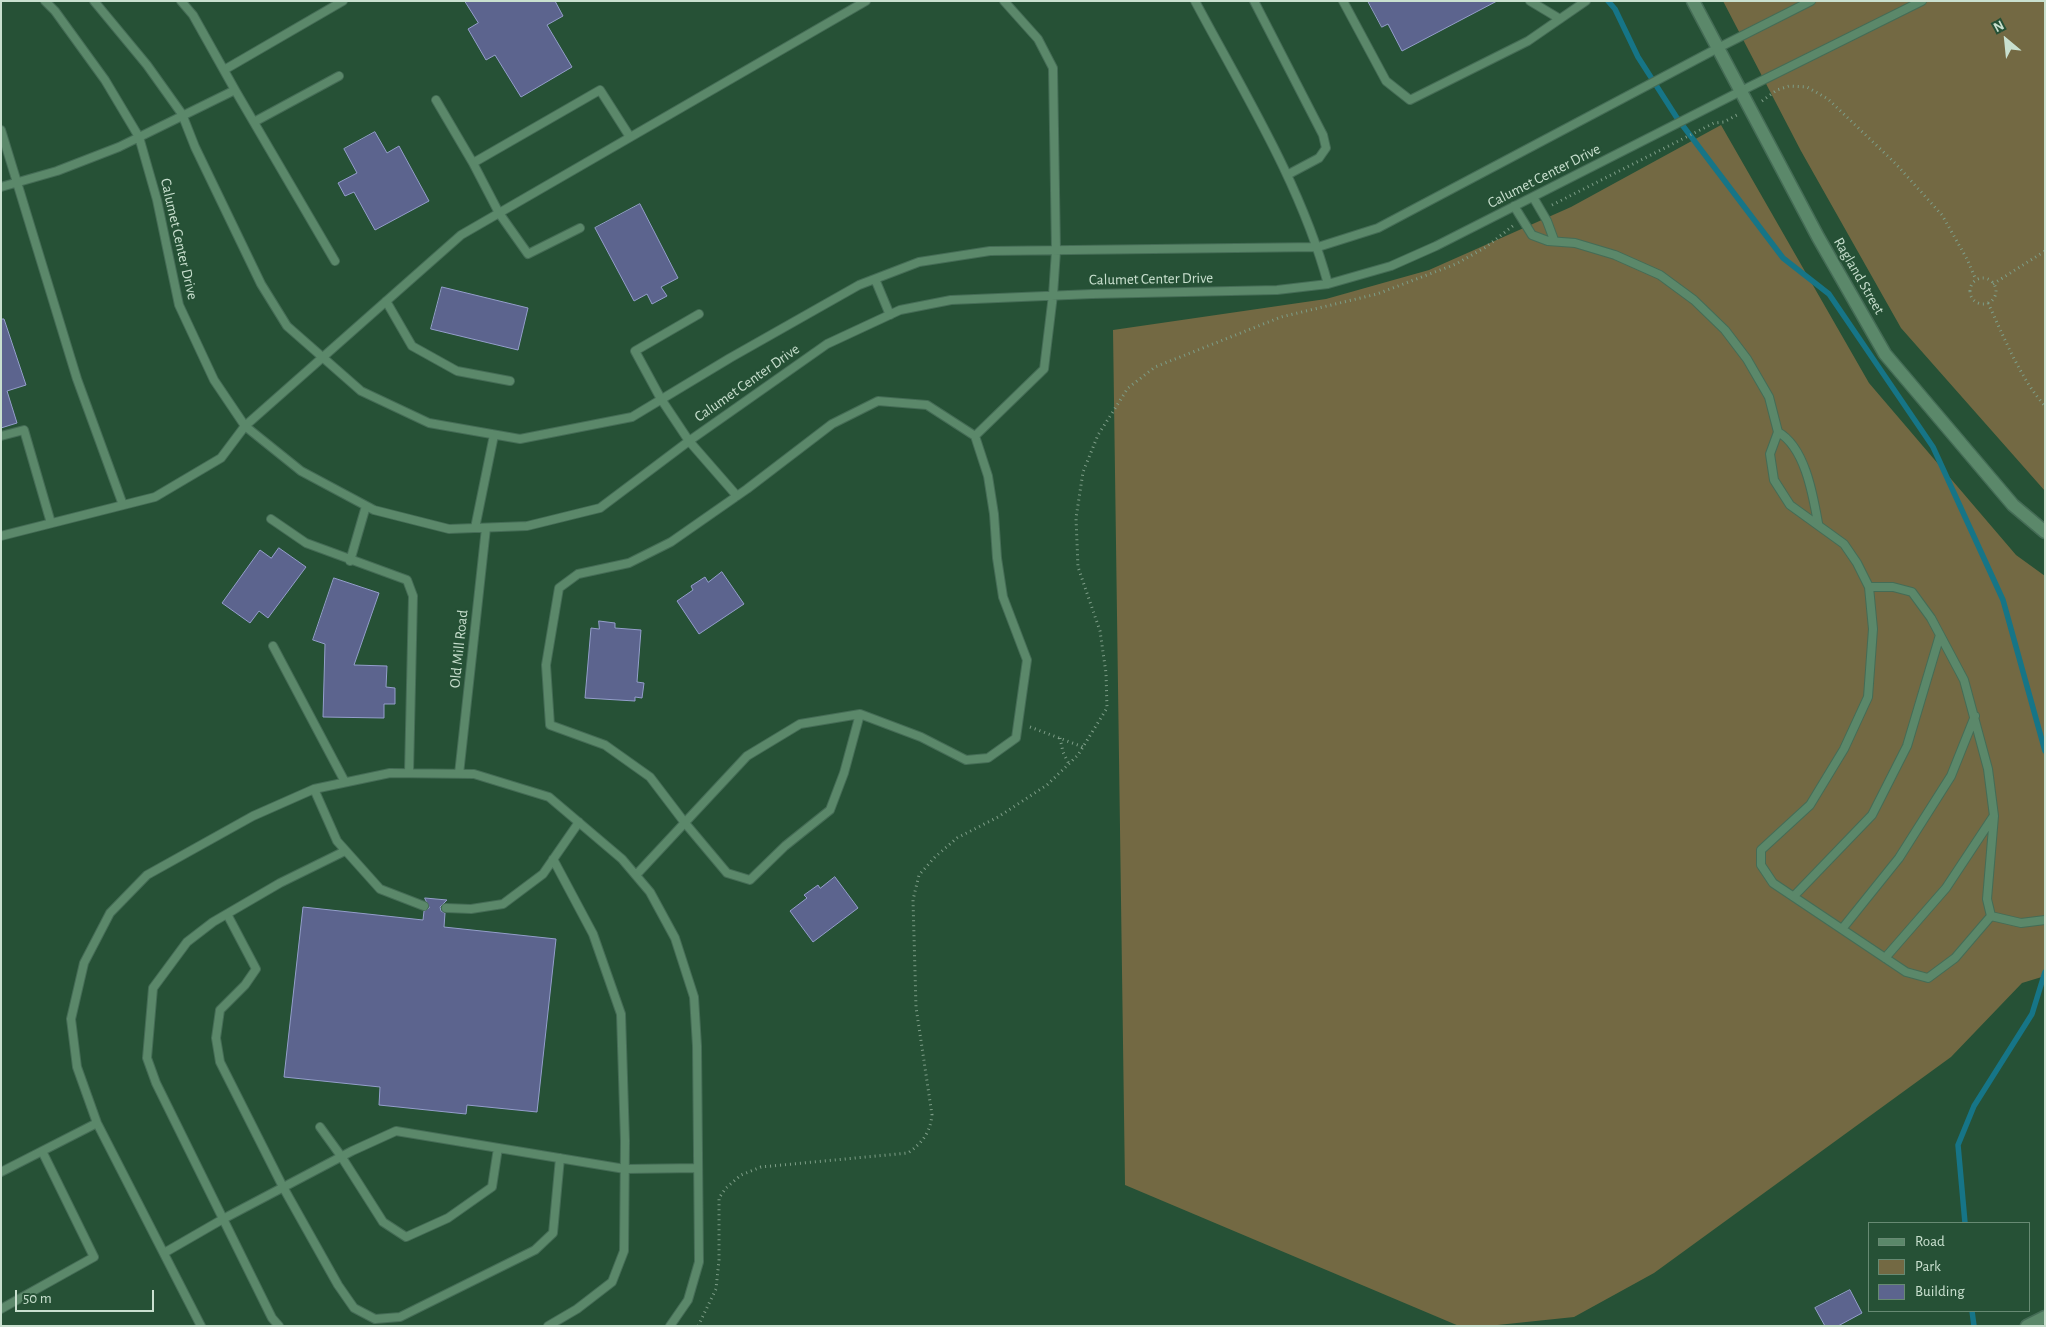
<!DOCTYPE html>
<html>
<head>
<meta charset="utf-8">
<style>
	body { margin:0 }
	#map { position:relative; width:2046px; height:1327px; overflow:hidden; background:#265136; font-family:"Alegreya Sans",sans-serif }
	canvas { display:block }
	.frame { position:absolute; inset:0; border:2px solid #c9e0cf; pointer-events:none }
	.legend { position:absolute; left:1868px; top:1222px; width:162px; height:90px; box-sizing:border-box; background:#265136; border:1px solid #678a73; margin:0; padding:6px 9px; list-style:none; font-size:15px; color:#c9e0cf }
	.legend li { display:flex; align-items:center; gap:10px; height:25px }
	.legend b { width:25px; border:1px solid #678a73 }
	.north { position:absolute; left:1981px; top:15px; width:50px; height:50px; -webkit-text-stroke:4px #265136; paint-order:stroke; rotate:332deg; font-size:14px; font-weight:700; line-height:20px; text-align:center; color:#c9e0cf }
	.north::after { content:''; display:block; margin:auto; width:18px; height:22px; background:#c9e0cf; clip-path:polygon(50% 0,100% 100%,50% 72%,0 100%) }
	.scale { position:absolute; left:15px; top:1290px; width:139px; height:22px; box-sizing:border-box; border:2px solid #c9e0cf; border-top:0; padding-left:6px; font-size:15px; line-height:18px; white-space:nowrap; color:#c9e0cf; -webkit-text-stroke:4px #265136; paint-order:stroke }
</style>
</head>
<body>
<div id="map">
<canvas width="2046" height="1327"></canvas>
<div class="frame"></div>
<ul class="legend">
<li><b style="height:6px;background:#5b886a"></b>Road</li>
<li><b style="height:14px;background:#736943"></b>Park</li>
<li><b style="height:14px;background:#5c648e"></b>Building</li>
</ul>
<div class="north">N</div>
<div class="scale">50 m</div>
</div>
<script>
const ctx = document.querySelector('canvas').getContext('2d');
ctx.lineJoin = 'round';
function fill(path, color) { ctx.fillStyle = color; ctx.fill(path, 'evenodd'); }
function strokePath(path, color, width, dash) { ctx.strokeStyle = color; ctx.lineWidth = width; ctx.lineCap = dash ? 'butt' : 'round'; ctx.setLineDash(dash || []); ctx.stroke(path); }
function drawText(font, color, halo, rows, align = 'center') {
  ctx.font = font + ' "Alegreya Sans",sans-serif'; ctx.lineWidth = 4; ctx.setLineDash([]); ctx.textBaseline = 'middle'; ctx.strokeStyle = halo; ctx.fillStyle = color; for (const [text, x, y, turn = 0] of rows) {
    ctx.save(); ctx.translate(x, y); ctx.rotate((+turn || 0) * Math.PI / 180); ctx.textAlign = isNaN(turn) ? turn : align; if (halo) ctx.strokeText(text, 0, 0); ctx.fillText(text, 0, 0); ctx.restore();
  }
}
fill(new Path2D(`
	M1723 1H2045V491L1901 328 1801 151Z
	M1721 125 1869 383 2016 555 2045 576V976L2022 983 1951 1057 1654 1273 1574 1317 1488 1326H1459L1125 1185 1113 330 1326 299 1429 270 1571 207Z`), '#736943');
strokePath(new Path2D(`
	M1608 1 1615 9 1638 57 1677 118 1783 258 1829 294 1933 447 2003 600 2045 751
	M1965 1223 1958 1145 1974 1106 2032 1014 2045 972
	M1972 1311 1974 1326`), '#167587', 5.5);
const building = new Path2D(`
	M465 1H555L563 16 547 25 572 67 521 97 495 55 486 60 468 29 478 23Z
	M1368 1H1497L1402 51 1388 24 1382 27Z
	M375 132 387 153 399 146 429 201 375 230 354 192 345 196 338 183 357 173 344 149Z
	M640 204 678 278 661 287 667 296 652 304 647 294 634 301 595 228Z
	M442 287 528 308 518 350 431 329Z
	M1 319H4L26 385 7 391 17 423 1 428Z
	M279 548 306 567 268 618 259 611 250 623 222 603 260 550 271 558Z
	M722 572 744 604 699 634 677 601 693 590 691 586 705 577 708 582Z
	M334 578 379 593 354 665 387 666 386 687 395 688V704H384V718L323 717 325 644 313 640Z
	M599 621 615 623V628L641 630 637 682 644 683 642 698 635 697V701L585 698 591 628 599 629Z
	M835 877 858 908 813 942 790 911 807 898 804 895 818 885 820 888Z
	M425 898 447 900 440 907 441 911 445 913 444 927 556 939 537 1112 467 1105 466 1114 379 1105 380 1087 284 1077 303 907 423 920 424 911 429 908Z
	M1850 1290 1862 1313 1838 1326H1825L1815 1308Z`);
fill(building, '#5c648e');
strokePath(building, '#949ecb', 1);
const service = new Path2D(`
	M45 1 55 11 105 80 139 137 157 200 179 305 214 380 245 426 301 471 374 510 449 529 527 526 600 508 689 441 827 344 900 310 951 300 1092 294 1277 290 1328 284 1391 266 1436 246 1741 91 1922 1
	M94 1 147 65 182 114 195 147 261 284 287 326 361 391 429 423 520 439 632 417 730 358 859 285 919 262 990 251 1318 247 1378 228 1718 48 1811 1
	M181 1 193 15 235 90
	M1195 1C1244 93 1301 184 1328 284
	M1254 1 1323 135 1326 148 1319 158 1287 175
	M1343 1 1386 81 1410 100 1528 41 1586 1
	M1530 1 1560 19
	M224 70 343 1
	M436 100 473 163
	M254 122 339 76
	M1 130 77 379 123 505
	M1 187 57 171 119 147 235 90 335 261
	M1533 197 1547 221 1554 240
	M1514 206 1532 235 1548 241 1575 243 1615 255 1660 275 1694 300 1725 330 1747 359 1769 397 1778 432 1770 454 1774 480 1790 505 1844 544 1857 563 1869 587 1873 629 1868 697 1844 749 1810 805 1761 850V865L1773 883 1906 972 1928 978 1955 958 1991 916
	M580 228 528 254 499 213 473 163 600 90 630 137
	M875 279 890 315
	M386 301 412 346 457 371 510 381
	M699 314 635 351 661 399 689 441 737 496
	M1778 432C1805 447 1813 495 1818 523
	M1 436 24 430 51 523
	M975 436 1044 369 1053 295 1056 251 1053 68 1038 39 1004 1
	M271 519 306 543 407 580 413 596 409 773
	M475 528 494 435
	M1 536 155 497 221 458 245 426 461 235 866 1
	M350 561 366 506
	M1869 587H1893L1912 592 1931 618 1964 680 1988 769 1994 816 1987 899 1991 916 2021 923 2045 920
	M273 646 345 782
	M459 774 486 528
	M314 789 337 841 380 889 424 906
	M636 875 747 756 800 724 860 714 921 737 966 760 988 758 1016 738 1027 660 1003 597 997 558 994 514 988 476 975 436 927 405 878 401 832 424 747 489 671 542 629 563 578 574 559 588 546 665 550 725 605 745 650 777 685 823 727 873 750 880 785 846 830 810 844 773 860 714
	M1794 896 1872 815 1907 746 1940 635
	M446 908 471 909 503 904 543 874 579 822
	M227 914 256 969 245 985 220 1010 216 1038 220 1062 283 1187 338 1285 354 1308 375 1319 400 1317 535 1250 553 1233 560 1158
	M1842 929 1899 858 1951 776 1975 716
	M1885 958 1946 888 1993 817
	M320 1127 341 1156 383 1222 406 1237 448 1218 492 1187 498 1148
	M1 1172 97 1123
	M164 1253 223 1219 352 1151 396 1131 625 1169 698 1168
	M1 1309 94 1257 42 1151
	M201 1326 97 1123 77 1067 71 1019 84 963 110 913 147 875 253 816 314 789 390 773 474 774 549 797 622 859 650 892 675 938 694 997 697 1046 699 1262 688 1300 670 1326
	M279 1326 272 1318 156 1083 147 1058 153 988 187 942 213 922 280 883 345 851
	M548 1326 577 1309 612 1282 624 1251 625 1141 621 1014 593 934 553 859`);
const minor = new Path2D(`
	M2027 1326 2045 1317`);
const tertiary = new Path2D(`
	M1693 1 1818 237 1885 354 2013 505 2045 532`);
strokePath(service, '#456c56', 10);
strokePath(minor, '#456c56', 15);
strokePath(tertiary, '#456c56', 15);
strokePath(new Path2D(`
	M1762 101 1777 90 1789 86 1807 87 1828 99 1895 163 1942 215 1967 259 1976 280
	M1552 205 1714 123 1724 122 1737 115
	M1970 291a13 13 0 1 1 26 0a13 13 0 1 1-26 0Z
	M1993 284 2045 251
	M1988 303C2003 335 2021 380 2045 406
	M1030 727 1083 747
	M1060 738 1063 752 1069 764
	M698 1326 716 1289 719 1260V1198L726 1188 741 1175 761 1167 908 1153C922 1143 930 1133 932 1115L916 1007 913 900 919 875 935 857 957 838 998 817 1047 785 1078 755 1107 708 1106 673 1100 631 1078 567 1076 518 1083 472 1098 435 1128 388 1155 367 1281 317 1377 294 1456 264 1486 247 1514 225`), '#7e9e88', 3, [1, 4]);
strokePath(service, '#5b886a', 8);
strokePath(minor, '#5b886a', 12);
strokePath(tertiary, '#5b886a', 12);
drawText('15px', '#c9e0cf', '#265136', [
	["Calumet Center Drive",1544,176,-27],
	["Calumet Center Drive",179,239,77],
	["Ragland Street",1859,276,60],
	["Calumet Center Drive",1151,279,-1],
	["Calumet Center Drive",747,383,-35],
	["Old Mill Road",459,649,-84]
]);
</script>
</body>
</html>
